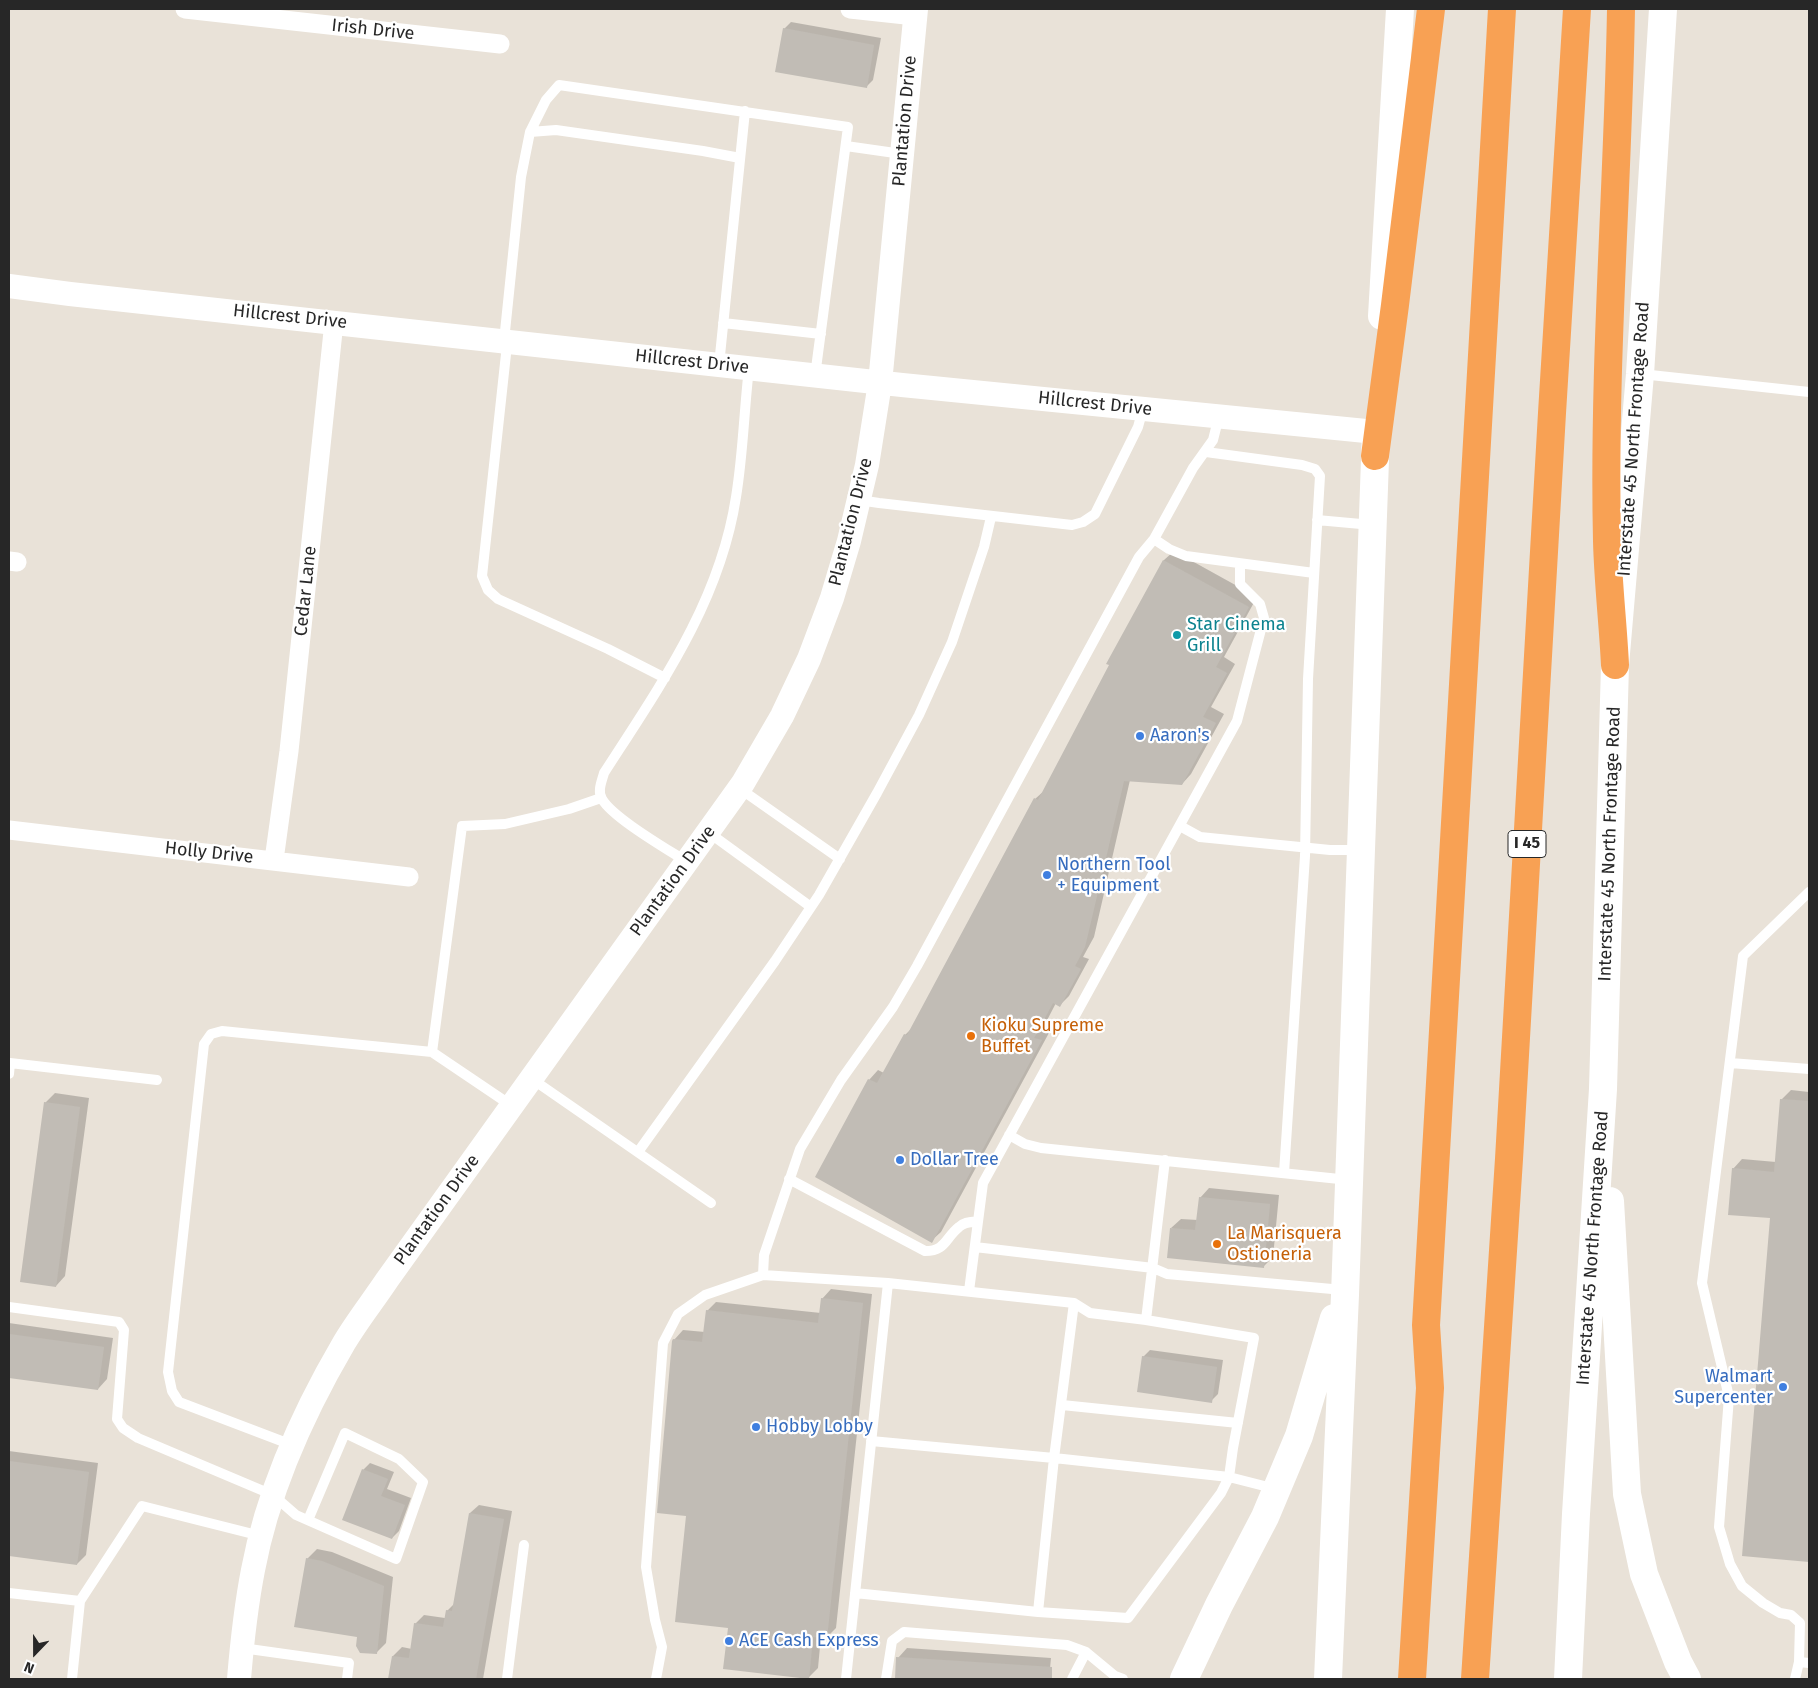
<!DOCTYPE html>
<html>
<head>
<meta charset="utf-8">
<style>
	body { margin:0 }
	#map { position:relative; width:1818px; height:1688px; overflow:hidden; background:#e9e2d8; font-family:"Fira Sans",sans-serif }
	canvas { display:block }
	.frame { position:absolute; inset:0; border:10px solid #272727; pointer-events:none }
	.north { position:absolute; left:10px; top:1628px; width:50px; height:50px; -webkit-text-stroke:4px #fff; paint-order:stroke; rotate:202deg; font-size:14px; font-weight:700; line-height:20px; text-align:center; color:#272727 }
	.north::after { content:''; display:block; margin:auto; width:18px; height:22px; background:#272727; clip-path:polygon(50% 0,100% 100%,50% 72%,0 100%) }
</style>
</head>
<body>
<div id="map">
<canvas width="1818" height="1688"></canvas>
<div class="frame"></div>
<div class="north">N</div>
</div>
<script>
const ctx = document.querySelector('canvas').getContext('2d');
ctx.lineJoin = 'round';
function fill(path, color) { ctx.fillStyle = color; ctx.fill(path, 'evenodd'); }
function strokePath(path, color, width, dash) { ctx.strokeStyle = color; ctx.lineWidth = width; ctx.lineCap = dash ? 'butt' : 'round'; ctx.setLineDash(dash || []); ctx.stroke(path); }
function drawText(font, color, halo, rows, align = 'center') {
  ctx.font = font + ' "Fira Sans",sans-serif'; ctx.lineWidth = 4.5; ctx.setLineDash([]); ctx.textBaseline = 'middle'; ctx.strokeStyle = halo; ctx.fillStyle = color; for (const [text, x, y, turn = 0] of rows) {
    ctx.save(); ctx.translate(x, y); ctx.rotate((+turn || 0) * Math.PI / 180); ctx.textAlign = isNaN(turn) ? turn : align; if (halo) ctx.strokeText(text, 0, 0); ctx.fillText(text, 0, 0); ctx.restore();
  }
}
fill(new Path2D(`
	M791 22 881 38 873 80 866 87 784 29Z
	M1174 551 1257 597 1224 657 1235 664 1211 707 1224 714 1191 774 1182 784 1130 780 1094 937 1083 957 1089 959 1069 996 1060 1005 1056 1003 1043 1028 1050 1031 941 1232 931 1241 869 1080 878 1070 884 1073 905 1035 914 1026 1035 799 1045 790 1111 665 1108 663 1164 560Z
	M1791 1090 1809 1092V1561L1743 1555 1771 1217 1733 1169 1742 1159 1776 1162 1781 1100Z
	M55 1093 89 1098 65 1276 56 1286 45 1103Z
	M1209 1188 1279 1195 1273 1257 1264 1266 1171 1228 1181 1219 1198 1220 1200 1198Z
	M831 1289 872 1294 836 1628 827 1637 821 1636 818 1668 808 1678 729 1626 687 1515 674 1340 683 1330 705 1332 707 1311 716 1302 821 1313 822 1299Z
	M9 1323 113 1338 107 1379 98 1389 9 1376Z
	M1150 1350 1223 1360 1218 1394 1211 1401 1143 1357Z
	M9 1451 98 1463 86 1555 77 1564 9 1555Z
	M370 1463 394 1472 387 1489 411 1498 399 1531 392 1538 363 1470Z
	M479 1505 512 1511 483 1679H390L393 1656 402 1647 412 1649 415 1624 424 1615 445 1618 447 1611 455 1603 470 1513Z
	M317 1549 332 1552 393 1577 386 1643 376 1653 307 1559Z
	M907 1648 1051 1658 1049 1679H896L898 1658Z`), '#0003');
fill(new Path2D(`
	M783 28 874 45 867 88 775 72Z
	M1163 560 1249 607 1216 667 1227 673 1203 717 1216 723 1182 785 1124 781 1085 947 1075 966 1081 969 1060 1007 1053 1003 1034 1038 1042 1040 932 1243 815 1177 868 1079 877 1083 904 1034 907 1035 1034 798 1038 800 1109 665 1106 664Z
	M1780 1099 1809 1101V1562L1742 1556 1770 1218 1728 1215 1732 1168 1774 1172Z
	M44 1102 80 1107 56 1287 20 1282Z
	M1199 1197 1270 1204 1264 1268 1167 1258 1170 1228 1195 1230Z
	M821 1298 863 1303 827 1638 813 1637 809 1679 723 1669 728 1628 675 1622 686 1516 657 1513 672 1341 673 1339 702 1342 706 1310 818 1323Z
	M9 1334 104 1347 98 1390 9 1378Z
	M1142 1356 1217 1367 1212 1403 1137 1392Z
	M9 1461 89 1472 77 1565 9 1556Z
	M362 1469 388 1479 381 1496 405 1505 392 1539 342 1520Z
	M469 1513 504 1519 476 1679H388L392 1656 409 1658 414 1623 443 1627 446 1610 452 1611Z
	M306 1558 322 1561 384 1586 377 1654 360 1653 356 1646 357 1637 294 1627Z
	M896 1657 1052 1667V1679H895Z`), '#c1bcb5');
strokePath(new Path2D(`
	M530 132 546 100 559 85 848 127 815 376
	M846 146 902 154
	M723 323 821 334
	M719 365 745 111
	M1641 374 1809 392
	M1206 452 1302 465 1315 469 1320 476 1308 679 1305 856 1284 1173
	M859 500 879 503 1072 525 1083 522 1095 514 1138 427 1143 409
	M1317 520 1372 525
	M1154 539 1169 549 1186 556 1314 573
	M665 678 608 649 498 599 488 590 482 576 506 354 504 341 521 177 530 132 556 130 703 151 740 158
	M739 788 840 859
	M1180 826 1200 837 1330 850H1359
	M708 832 811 907
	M687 862C667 849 613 818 602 799 597 791 602 781 604 773 660 686 720 602 736 497 743 455 744 411 749 368
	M1809 892 1743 956 1702 1283 1729 1397 1719 1527 1730 1564 1742 1586 1763 1603 1780 1613 1791 1615 1800 1623 1799 1662 1809 1663
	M432 1052 462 826 505 824 569 809 601 798
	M1730 1063 1809 1069
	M9 1074 10 1063 157 1080
	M532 1079 711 1203
	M1009 1135 1025 1144 1041 1148 1349 1180
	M638 1152 775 961 819 895 877 793 919 715 952 642 984 547 991 517
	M789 1179 925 1251C946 1251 945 1238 959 1227 964 1222 971 1222 978 1221
	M975 1247 1153 1268 1167 1274 1343 1290
	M763 1275 764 1255 800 1149 841 1080 893 1007 917 966 1139 557 1154 539 1193 468 1213 440 1219 416
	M969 1291 983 1183 1237 721 1264 618 1260 604 1240 584V564
	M9 1307 119 1322 124 1330 117 1419 123 1428 138 1438 273 1495 296 1515 396 1559 423 1482 399 1459 345 1433 308 1520
	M1146 1320 1165 1160
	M1062 1405 1238 1423
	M871 1441 1054 1458 1229 1477 1276 1489
	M292 1445 179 1402 172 1391 168 1372 204 1044 211 1034 222 1031 432 1052 512 1106
	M9 1593 80 1601
	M1038 1612 1054 1458 1074 1303
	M242 1648 349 1663 347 1679
	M72 1679 80 1601 142 1506 261 1536
	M507 1679 524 1545
	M656 1679 662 1647 655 1620 646 1567 663 1343 678 1314 705 1295 763 1275 888 1283
	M846 1679 888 1283 1074 1303 1090 1313 1146 1320 1254 1338 1233 1448 1229 1477 1221 1493 1128 1618 1038 1612 855 1593
	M886 1679 892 1641 904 1632 1067 1645 1086 1652
	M1072 1679 1086 1652 1115 1676 1123 1679
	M1795 1679 1799 1662`), '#fff', 10);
strokePath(new Path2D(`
	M185 9 500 44
	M850 9 915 16
	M9 561 17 562
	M9 830 409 877
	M274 860 289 751 334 322`), '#fff', 19);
strokePath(new Path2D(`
	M9 286 70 294 902 385 1376 432
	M239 1679C242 1643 246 1606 253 1570 268 1490 303 1413 344 1343 357 1321 373 1301 387 1280L743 783 782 716 809 659 832 598 849 541 867 465 880 383 916 9`), '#fff', 24);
strokePath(new Path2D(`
	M1382 316 1400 9
	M1610 1201 1627 1494 1644 1574 1678 1662 1687 1679
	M1184 1679 1219 1605 1265 1517 1299 1436 1334 1318
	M1328 1679 1345 1295 1376 432
	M1568 1679 1576 1514 1603 1089 1615 665 1640 374 1663 9`), '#fff', 28);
strokePath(new Path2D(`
	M1375 456 1395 305 1431 9
	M1615 665C1613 624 1608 582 1607 541 1603 364 1618 186 1621 9
	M1412 1679 1430 1388 1426 1325 1502 9
	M1475 1679 1509 1159 1552 413 1577 9`), '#f8a154', 28);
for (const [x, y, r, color] of [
	[1177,635,5,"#0f9aa8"],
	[1140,736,5,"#3f7fe0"],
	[1047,875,5,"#3f7fe0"],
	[971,1036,5,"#e8710a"],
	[900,1160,5,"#3f7fe0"],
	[1217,1244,5,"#e8710a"],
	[1783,1387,5,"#3f7fe0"],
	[756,1427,5,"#3f7fe0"],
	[729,1641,5,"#3f7fe0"]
]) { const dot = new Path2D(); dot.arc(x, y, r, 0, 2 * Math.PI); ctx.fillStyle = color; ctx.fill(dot); strokePath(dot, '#fff', 2); }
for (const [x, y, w] of [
	[1527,844,38]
]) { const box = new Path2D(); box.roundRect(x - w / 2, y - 13.5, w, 27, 4); ctx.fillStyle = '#fff'; ctx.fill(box); strokePath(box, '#272727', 1); }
drawText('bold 16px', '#272727', null, [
	["I 45",1527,844]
]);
drawText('18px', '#272727', '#fff', [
	["Irish Drive",373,30,6],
	["Plantation Drive",905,121,-85],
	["Hillcrest Drive",290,317,6],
	["Hillcrest Drive",692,362,6],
	["Hillcrest Drive",1095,404,6],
	["Interstate 45 North Frontage Road",1634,439,-86],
	["Plantation Drive",851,522,-76],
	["Cedar Lane",306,591,-84],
	["Interstate 45 North Frontage Road",1610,844,-88],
	["Holly Drive",209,853,6],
	["Plantation Drive",673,881,-54],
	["Plantation Drive",437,1210,-54],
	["Interstate 45 North Frontage Road",1593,1248,-86]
]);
drawText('18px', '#0d838f', '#fff', [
	["Star Cinema",1187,625],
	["Grill",1187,646]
], 'left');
drawText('18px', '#366cbe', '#fff', [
	["Aaron's",1150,736],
	["Northern Tool",1057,865],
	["+ Equipment",1057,886],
	["Dollar Tree",910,1160],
	["Walmart",1773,1377,"right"],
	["Supercenter",1773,1398,"right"],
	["Hobby Lobby",766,1427],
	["ACE Cash Express",739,1641]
], 'left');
drawText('18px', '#c56008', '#fff', [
	["Kioku Supreme",981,1026],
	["Buffet",981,1047],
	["La Marisquera",1227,1234],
	["Ostioneria",1227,1255]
], 'left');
</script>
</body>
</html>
